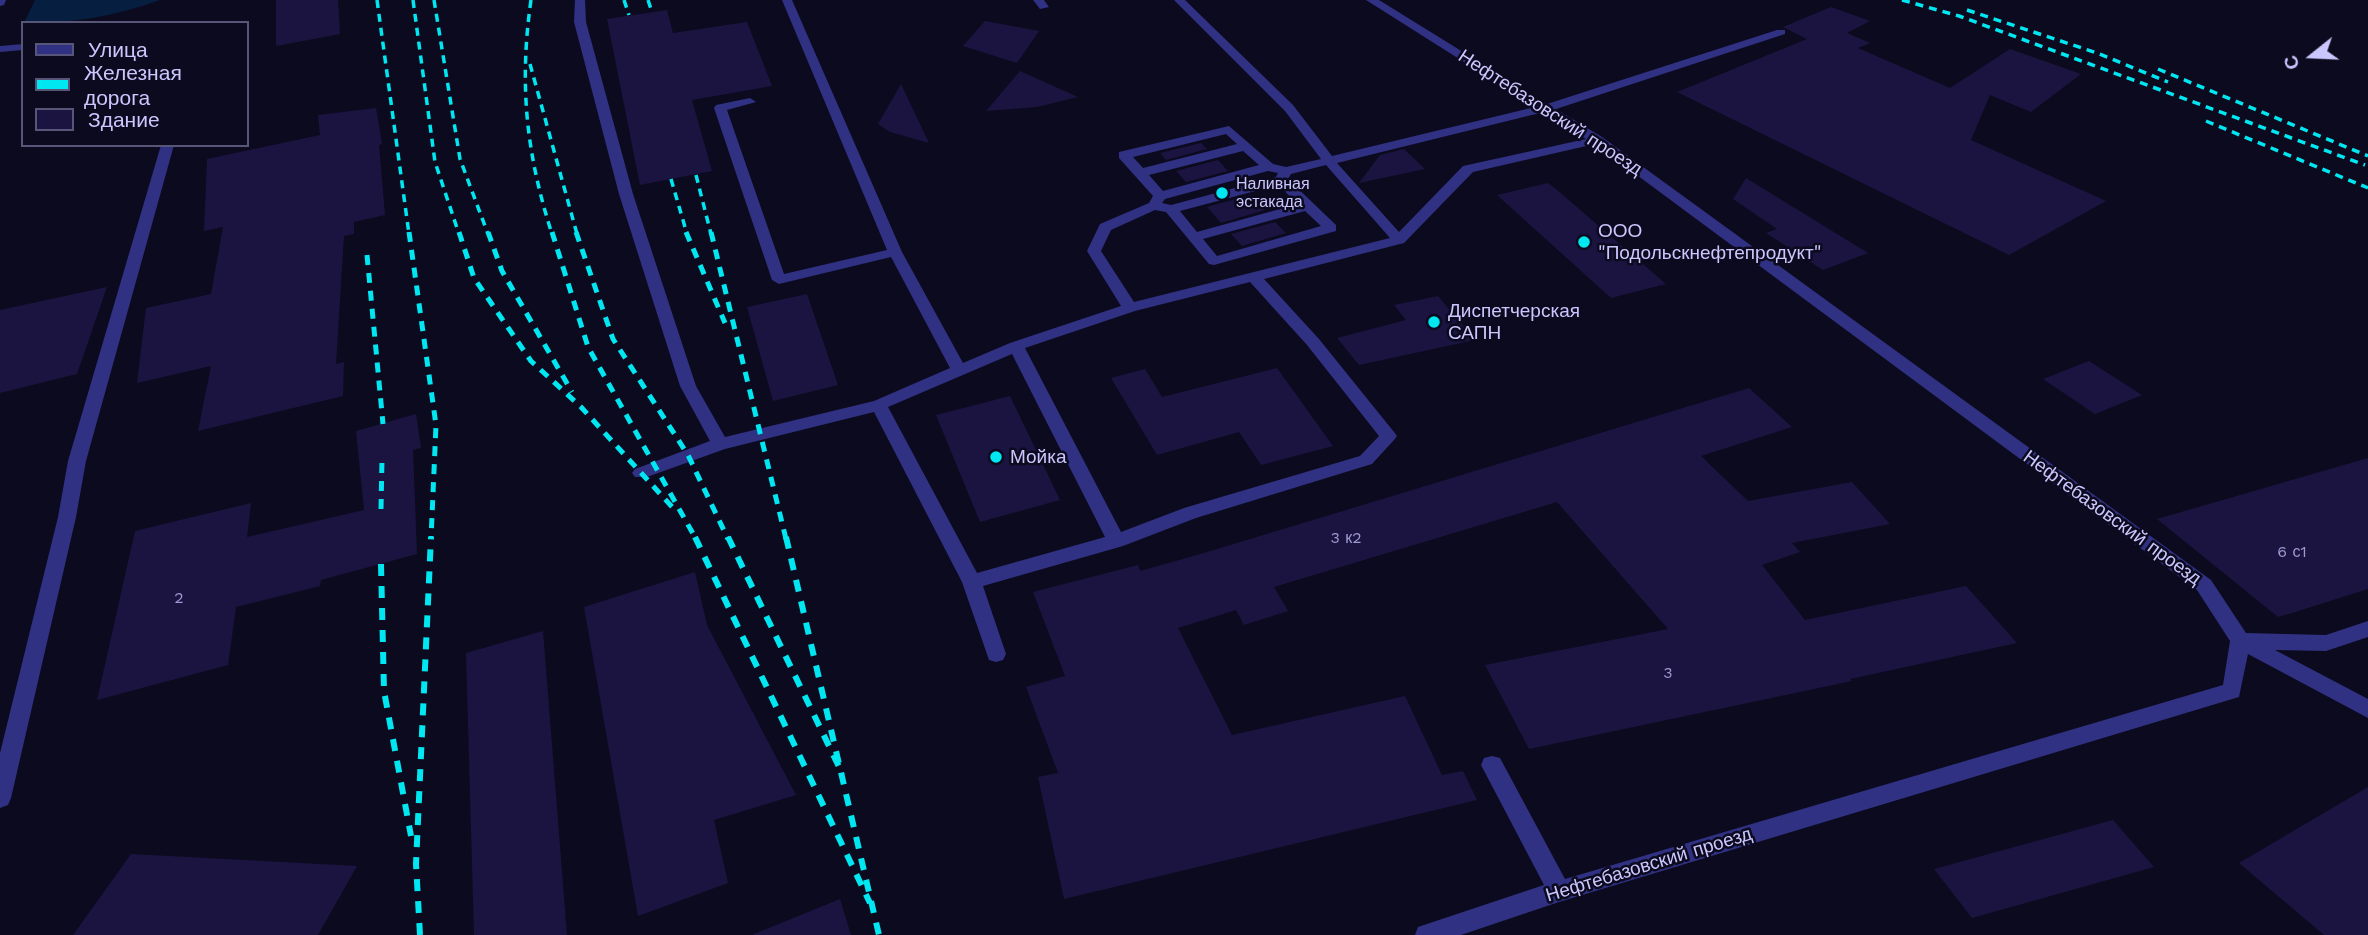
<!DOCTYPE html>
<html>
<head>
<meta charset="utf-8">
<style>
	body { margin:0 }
	#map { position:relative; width:2368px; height:935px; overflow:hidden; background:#0c0a1e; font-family:"Work Sans",sans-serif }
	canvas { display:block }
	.legend { position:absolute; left:21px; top:21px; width:228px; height:126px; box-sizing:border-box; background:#0c0a1e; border:2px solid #585678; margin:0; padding:9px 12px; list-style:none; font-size:21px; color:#cac7ff }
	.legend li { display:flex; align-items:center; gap:14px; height:35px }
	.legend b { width:35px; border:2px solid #585678 }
	.north { position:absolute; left:2277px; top:21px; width:70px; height:70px; -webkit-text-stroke:5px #0c0a1e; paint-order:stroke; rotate:252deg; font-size:19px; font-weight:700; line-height:28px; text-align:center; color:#cac7ff }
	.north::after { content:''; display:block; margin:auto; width:24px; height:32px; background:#cac7ff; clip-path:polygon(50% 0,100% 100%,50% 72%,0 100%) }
</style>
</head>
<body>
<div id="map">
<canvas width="2368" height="935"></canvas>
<ul class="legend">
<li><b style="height:9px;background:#303182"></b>Улица</li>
<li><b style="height:9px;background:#00e7f2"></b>Железная дорога</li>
<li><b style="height:19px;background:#1b1441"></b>Здание</li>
</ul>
<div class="north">С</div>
</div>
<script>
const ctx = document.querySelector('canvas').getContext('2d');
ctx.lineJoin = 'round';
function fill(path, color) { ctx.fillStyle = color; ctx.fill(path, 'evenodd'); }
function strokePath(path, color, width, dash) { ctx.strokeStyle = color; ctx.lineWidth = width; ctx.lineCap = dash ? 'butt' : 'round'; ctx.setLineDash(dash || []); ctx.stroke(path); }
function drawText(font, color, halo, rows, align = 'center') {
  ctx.font = font + ' "Work Sans",sans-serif'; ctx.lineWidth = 5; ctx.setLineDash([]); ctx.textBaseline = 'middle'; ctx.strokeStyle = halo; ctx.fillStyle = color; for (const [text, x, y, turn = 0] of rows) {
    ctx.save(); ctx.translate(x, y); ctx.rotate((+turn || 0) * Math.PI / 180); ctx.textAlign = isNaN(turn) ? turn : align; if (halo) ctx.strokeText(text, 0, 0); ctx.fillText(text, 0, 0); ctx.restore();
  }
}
fill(new Path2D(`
	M35 0H160C116 16 75 23 28 23L25 21Z`), '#061f41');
fill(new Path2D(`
	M276 0H338L340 34 276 46Z
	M1831 7 1870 21 1847 33 1870 43 1858 48 1950 88 2010 49 2081 74 2031 112 1990 95 1971 140 2106 201 2009 255 1677 92 1807 39 1783 27Z
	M667 10 673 33 747 22 772 86 692 100 712 171 640 185 607 19Z
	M985 21 1039 31 1017 63 963 46Z
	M1020 71 1078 97 1037 107 986 111Z
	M901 84 929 143 890 132 878 124Z
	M376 108 382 144 379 145 385 215 354 222V234L344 236 336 364 344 362 343 396 198 431 211 366 137 383 146 308 211 294 223 227 204 231 207 159 320 135 318 115Z
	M1201 143 1207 149 1166 160 1160 153Z
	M1404 149 1425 169 1359 183 1380 155Z
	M1218 160 1228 171 1186 182 1176 171Z
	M1746 178 1868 253 1823 270 1766 233 1777 229 1733 199Z
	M1548 183 1556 189 1666 284 1611 298 1497 195Z
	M1250 195 1265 210 1221 223 1207 207Z
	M1275 222 1286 233 1242 246 1231 234Z
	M107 287 77 374 0 393V310Z
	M807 294 838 385 773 401 747 307Z
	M1438 296 1475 340 1359 365 1337 338 1406 320 1394 305Z
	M2089 361 2142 395 2095 414 2043 379Z
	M1277 368 1333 446 1261 465 1239 432 1157 455 1111 378 1145 369 1162 397Z
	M1749 388 1792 427 1701 456 1748 501 1852 482 1890 524 1792 543 1800 552 1762 565 1805 620 1966 586 2017 643 1850 679 1852 681 1529 749 1485 665 1668 629 1557 502 1274 587 1288 611 1244 625 1236 610 1178 628 1232 735 1405 696 1442 775 1463 771 1477 800 1064 899 1038 777 1058 773 1026 687 1065 676 1033 592 1138 565 1140 571 1204 553Z
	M1010 396 1060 500 980 522 936 415Z
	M416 414 421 448 413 450 417 554 321 580 320 586 236 607 228 665 97 700 135 531 251 503 247 537 364 510 356 431Z
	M2368 458V589L2292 613 2278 617 2157 519Z
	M695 572 707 625 796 795 714 820 728 883 638 916 584 607Z
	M543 631 567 935H474L466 653Z
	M2368 787V935H2324L2239 863Z
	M2113 820 2154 867 1972 918 1934 869Z
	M131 854 357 866 318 935H73Z
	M840 899 851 935H754V934Z`), '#1b1441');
fill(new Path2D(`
	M0 0H6L4 5 0 6Z
	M575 0H585L586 22 633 194 696 386 725 437 874 401 950 368 891 257 779 284 772 280 714 108 716 105 750 98 756 102 727 110 784 274 887 250 782 0H792L902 252 963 363 1010 343 1121 306 1087 251 1100 224 1149 203 1153 196 1119 158V152L1229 126 1273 164 1286 167 1321 159 1285 111 1174 0H1185L1293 105 1332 156 1535 107 1366 0H1379L1547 104 1777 30H1785V34L1556 109 1602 137 2211 580 2246 633 2326 635 2368 621V637L2326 651 2275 650 2368 699V718L2248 654 2239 697 1559 902 1461 935H1415L1418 927 1544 885 1481 765 1484 758 1492 756 1500 758 1565 879 2223 685 2230 641 2197 590 1595 144 1473 172 1404 243 1264 279 1319 339 1394 432 1397 436 1394 440 1372 464 1196 518 1123 546 983 586 1006 654 1003 660 996 662 989 660 962 582 874 412 725 449 647 477H635L632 473 635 469 710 441 680 386 619 194 574 22ZM1544 112 1586 139 1463 166 1399 232 1337 163ZM1226 134 1237 144 1143 168 1133 157ZM1243 151 1259 165 1163 191 1149 175ZM1326 165 1390 238 1134 302 1101 251 1111 230 1155 210 1166 212 1209 264 1214 265 1336 231V225L1288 179 1291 174ZM1268 171 1278 173 1276 177 1171 205 1162 203 1165 199ZM1278 185 1298 204 1197 232 1180 211ZM1305 211 1321 226 1217 256 1203 239ZM1250 282 1307 345 1379 436 1360 456 1184 508 1121 532 1025 348 1135 311ZM1012 354 1105 537 977 573 888 407Z
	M1033 0H1044L1049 7 1040 9Z
	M23 44V50L0 52V46Z
	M161 145H174L86 461 76 517 11 798 8 805 0 808V753L58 517 68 461Z`), '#303182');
strokePath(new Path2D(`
	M377 0 409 234
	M413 0 435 162 459 234
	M434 0 460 159 488 234
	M531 0C519 84 526 153 552 234
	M624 0 629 15
	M648 0 652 12
	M1902 0 1959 16 2365 165
	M1967 10 2097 53 2168 82
	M530 64 577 234
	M2158 69 2368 156
	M2206 121 2368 188
	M696 175 711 234
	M671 179 687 234`), '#00e7f2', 3.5, [8, 6]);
strokePath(new Path2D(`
	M409 232 436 425 431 539
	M459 232 474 278 531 361 581 407 674 509
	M488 232 502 271 572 392
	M552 232 588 347 696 539
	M576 232 613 339 688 455 728 539
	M686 232 725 323
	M711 232 786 539
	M367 255 383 424
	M381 509 382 459`), '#00e7f2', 5, [10, 8]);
strokePath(new Path2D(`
	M695 537 870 903
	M728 537 843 775
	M786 537 879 935
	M381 564 384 691 411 836
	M420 935 416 864 431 537`), '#00e7f2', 6, [12, 10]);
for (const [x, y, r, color] of [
	[1222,193,7,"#00e7f2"],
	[1584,242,7,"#00e7f2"],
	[1434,322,7,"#00e7f2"],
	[996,457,7,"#00e7f2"]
]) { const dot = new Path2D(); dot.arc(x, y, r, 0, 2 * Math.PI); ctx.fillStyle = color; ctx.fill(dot); strokePath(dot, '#0c0a1e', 2.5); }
drawText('16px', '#cac7ff', '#0c0a1e', [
	["Наливная",1236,184],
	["эстакада",1236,202]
], 'left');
drawText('16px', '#9e9ad0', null, [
	["3 к2",1346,538],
	["6 с1",2292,552],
	["2",179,598],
	["3",1668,673]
]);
drawText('19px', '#cac7ff', '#0c0a1e', [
	["Нефтебазовский проезд",1550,113,33],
	["Нефтебазовский проезд",2112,518,36],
	["Нефтебазовский проезд",1649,865,-17]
]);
drawText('19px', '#cac7ff', '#0c0a1e', [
	["ООО",1598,231],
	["\"Подольскнефтепродукт\"",1598,253],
	["Диспетчерская",1448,311],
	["САПН",1448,333],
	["Мойка",1010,457]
], 'left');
</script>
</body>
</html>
